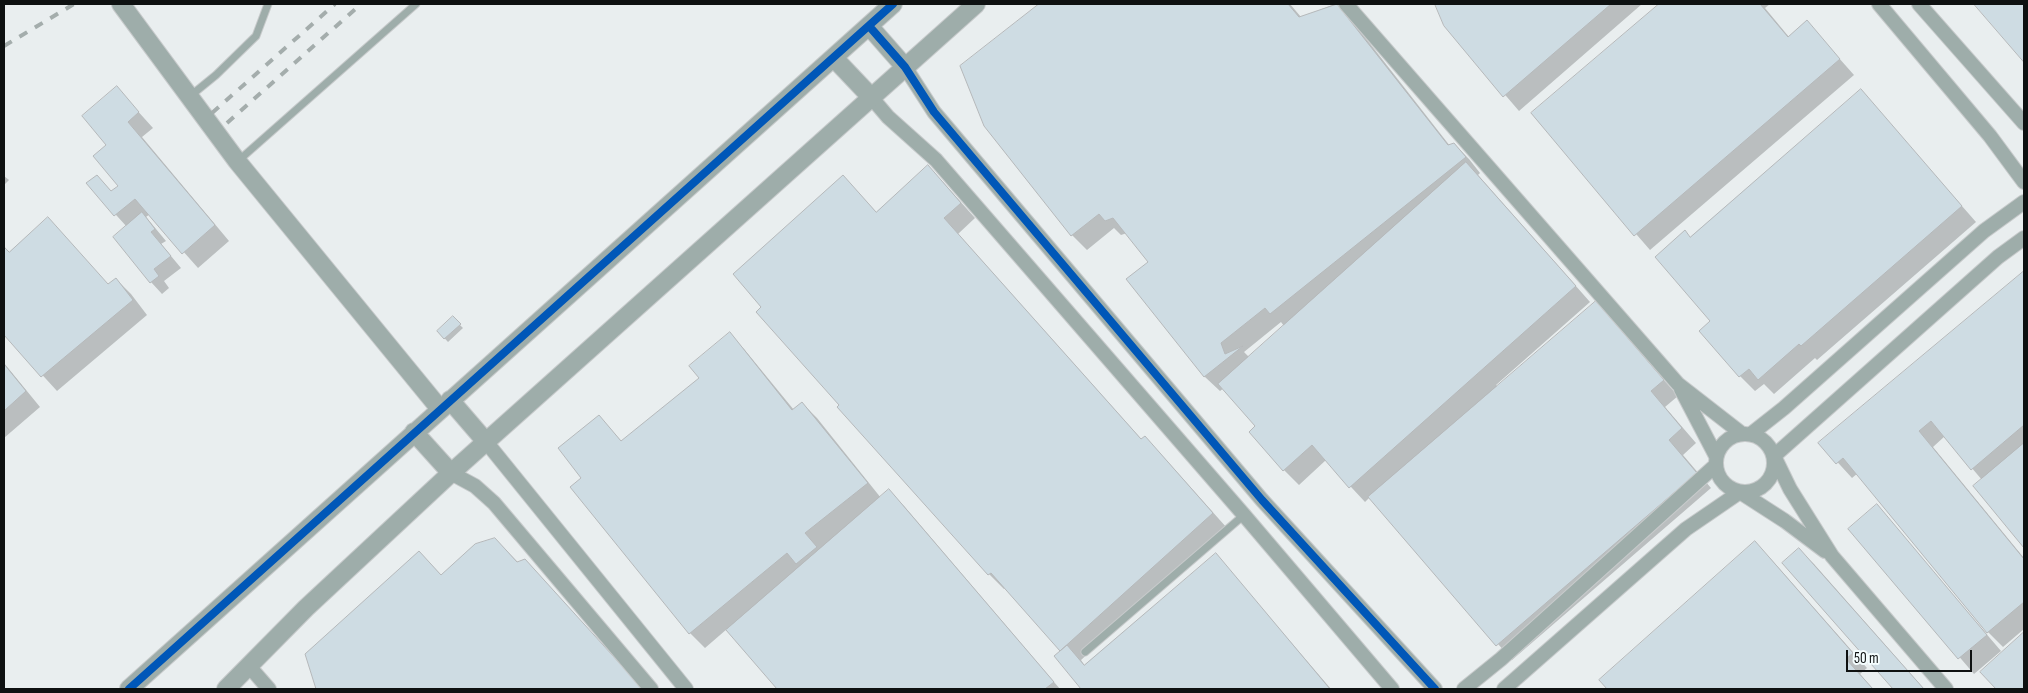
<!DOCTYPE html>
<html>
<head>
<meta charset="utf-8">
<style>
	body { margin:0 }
	#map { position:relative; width:2028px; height:693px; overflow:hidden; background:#e9eeef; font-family:"Sofia Sans Condensed",sans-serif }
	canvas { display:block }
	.frame { position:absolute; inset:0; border:5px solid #0e1111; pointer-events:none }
	.scale { position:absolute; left:1846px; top:650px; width:126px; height:22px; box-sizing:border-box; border:2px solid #0e1111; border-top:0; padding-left:6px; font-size:15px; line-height:18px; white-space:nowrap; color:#0e1111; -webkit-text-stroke:4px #f4fdfe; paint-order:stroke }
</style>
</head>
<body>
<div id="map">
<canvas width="2028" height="693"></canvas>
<div class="frame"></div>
<div class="scale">50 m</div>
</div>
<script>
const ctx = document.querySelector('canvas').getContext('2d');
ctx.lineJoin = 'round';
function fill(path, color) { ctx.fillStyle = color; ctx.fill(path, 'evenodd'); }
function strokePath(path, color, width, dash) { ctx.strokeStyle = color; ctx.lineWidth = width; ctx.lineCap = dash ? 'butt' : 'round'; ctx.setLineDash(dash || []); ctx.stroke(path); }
fill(new Path2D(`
	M1041 4H1290L1301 17 1335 4 1350 18 1450 146 1454 144 1469 159 1480 173 1478 175 1590 302 1496 385 1498 387 1596 303 1678 396 1665 407 1696 443 1683 455 1711 488 1512 660 1370 497 1365 502 1326 460 1299 485 1284 470 1257 427 1224 388 1220 391 1205 377 1128 279 1150 262 1127 233 1121 235 1114 228 1087 250 1072 235 985 125 962 67ZM1281 322 1284 326 1249 357 1244 352Z
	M1436 4H1642L1519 111 1445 25Z
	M1661 4H1770L1765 8 1789 37 1807 22 1854 75 1650 250 1532 114Z
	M1976 4H2024V61Z
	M117 88 153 128 142 137 229 241 198 268 150 214 146 217 166 241 161 244 181 268 164 281 169 288 162 294 151 282 127 227 88 184 97 176 112 192 120 186 108 145Z
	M1861 91 1976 222 1817 360 1815 358 1774 394 1764 384 1755 391 1740 376 1712 321 1691 238Z
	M4 176 9 180 4 185Z
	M843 176 877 213 943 182 975 218 958 234 1142 440 1159 452 1227 528 1081 660 1085 666 1216 555 1331 689H1083L1055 657 1062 651 1006 587 1004 589 989 574 841 405 763 307Z
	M4 246 10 253 109 285 116 279 131 294 147 315 57 391 4 333Z
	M2024 273V546L1974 486 1982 480 1945 436 1933 447 2024 558V629L2003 647 1987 631 1858 473 1852 478 1820 443Z
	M453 318 463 328 448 342 438 331Z
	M730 334 744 349 794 410 802 403 817 418 881 498 889 491 904 506 1060 689H778L727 629 705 648 690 633 583 478 599 416 622 442 700 378Z
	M4 363 40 407 4 438Z
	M1877 506 2001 651 1974 674 1850 529Z
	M495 539 643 689H317L307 655 419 552 442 576Z
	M1799 550 1814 564 1924 689H1895L1784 563Z
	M1770 558 1867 668 1860 674 1873 689H1608L1601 681Z
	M2024 634V689H1998L1982 672Z`), '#0003');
const building = new Path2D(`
	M1039 4H1288L1299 17 1337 4 1448 145 1454 143 1466 157 1270 314 1265 308 1221 343 1225 354 1243 346 1204 377 1126 279 1148 262 1113 218 1105 221 1099 214 1071 236 984 126 960 66Z
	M1435 4H1611L1503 97 1444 26Z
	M1659 4H1760L1788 37 1807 20 1840 59 1634 236 1531 113Z
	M1974 4H2024V62Z
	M117 86 139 112 128 122 215 225 182 254 135 199 114 216 86 183 97 175 111 191 118 186 93 156 106 145 82 116Z
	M1861 89 1962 206 1801 346 1799 344 1758 380 1749 369 1739 377 1699 331 1710 321 1655 257 1685 230 1690 237Z
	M1466 162 1576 286 1349 488 1312 445 1283 471 1249 432 1255 426 1218 384Z
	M928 165 961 203 944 218 1141 439 1145 436 1213 513 1060 651 991 573 988 575 837 407 839 405 756 312 761 307 733 274 843 175 876 212Z
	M142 212 155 229 151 232 171 256 154 269 159 276 150 283 113 237Z
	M48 217 108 284 116 278 133 300 41 377 4 335V247L9 252Z
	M2024 271V425L1971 470 1931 421 1919 431 2024 559V602L1987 633 1843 458 1836 464 1818 443Z
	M1596 301 1664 380 1651 391 1682 428 1669 440 1697 473 1496 646 1368 497Z
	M453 316 461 324 444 339 437 331Z
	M730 332 792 410 802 402 868 483 805 533 817 547 796 564 787 553 689 634 570 487 581 478 558 448 599 415 621 441 699 378 689 366Z
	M4 364 26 391 4 411Z
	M2024 443V548L1973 486Z
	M889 489 1054 682 1045 689H777L726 630Z
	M1877 504 1987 635 1958 659 1848 529Z
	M495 538 517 562 525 559 643 689H316L305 654 419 551 441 575 475 544Z
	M1755 541 1853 653 1846 659 1873 689H1607L1599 680Z
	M1799 548 1924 689H1893L1782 563Z
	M1216 553 1330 689H1081L1054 656 1067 645 1084 665Z
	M2024 632V689H1996L1980 672Z`);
fill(building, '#cedce3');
strokePath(building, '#b5b8ba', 1);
const service = new Path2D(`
	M189 97 216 75 256 36 268 4
	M238 161 416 4
	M1085 652 1244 515`);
const minor = new Path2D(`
	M1346 4 1678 384 1741 433
	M1879 4 1990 136 2024 182
	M1919 4 2024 123
	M905 67 934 112 1262 500 1435 689
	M871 97 888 117 936 160 1244 515 1392 689
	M1681 389 1716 456
	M1716 463a29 29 0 1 1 58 0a29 29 0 1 1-58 0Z
	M1751 434 1784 408 1984 231 2024 202
	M487 443 686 689
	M451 473 475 486 494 503 651 689
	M248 665 269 689
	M1464 689 1501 659 1716 465
	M1504 689 1686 529 1740 492 1785 521 1825 551
	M1946 689 1832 556 1790 489 1774 456 1998 257 2024 238`);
const tertiary = new Path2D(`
	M121 4 237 161 440 409
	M869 26 905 67
	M834 58 871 97
	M450 400 487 443
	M414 432 451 473
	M129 689 893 4
	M226 689 306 608 451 473 976 4`);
strokePath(service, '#c7cacb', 9);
strokePath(minor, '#c7cacb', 16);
strokePath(tertiary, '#c7cacb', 20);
strokePath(service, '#9eadaa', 7);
strokePath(minor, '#9eadaa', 14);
strokePath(tertiary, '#9eadaa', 18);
strokePath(new Path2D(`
	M4 46 74 4
	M212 113 335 4
	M227 123 361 4`), '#a4adac', 4, [9, 9]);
strokePath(new Path2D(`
	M869 26 905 67 934 112 1262 500 1435 689
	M129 689 893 4`), '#0057b8', 8);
</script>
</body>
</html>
